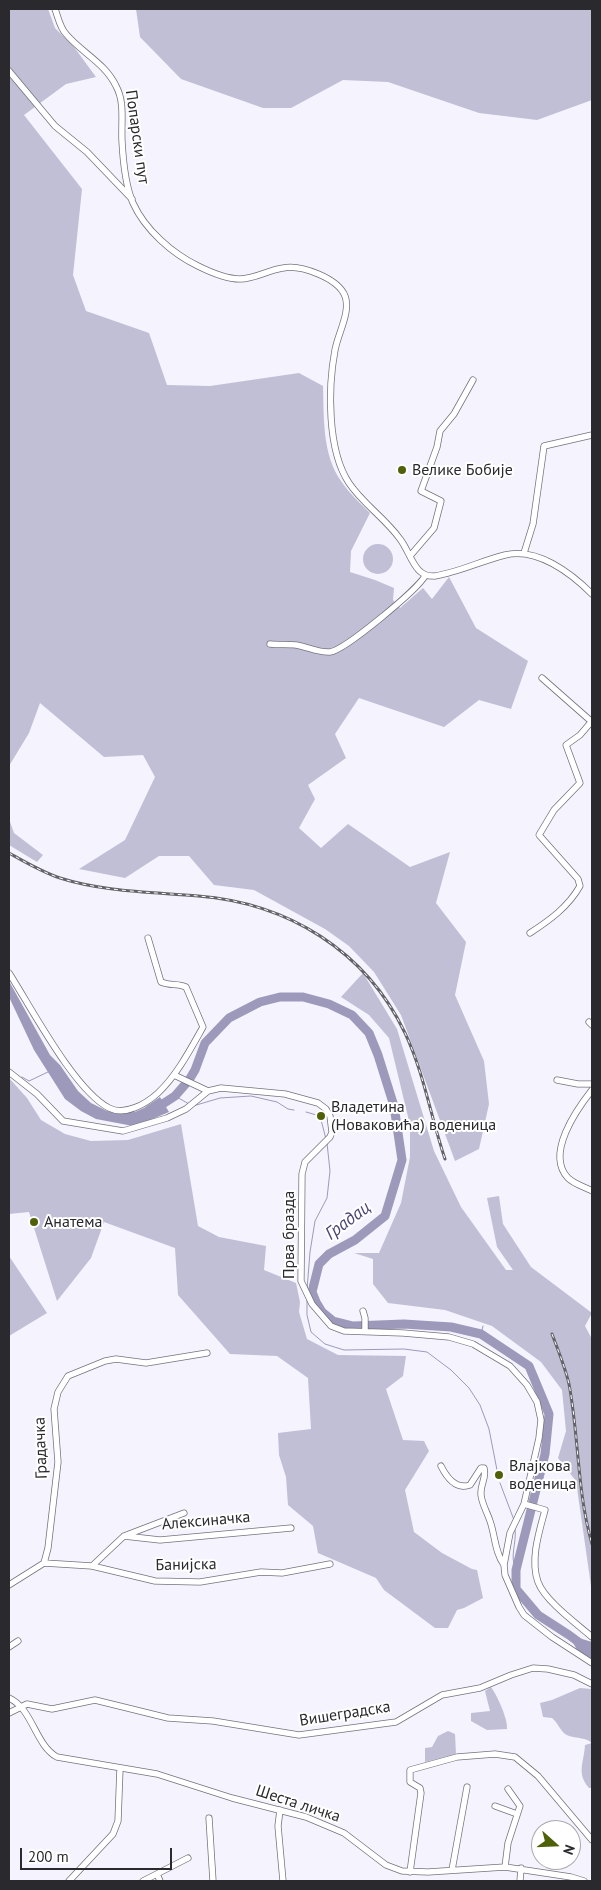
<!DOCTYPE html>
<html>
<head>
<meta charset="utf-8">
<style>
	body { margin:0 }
	#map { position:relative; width:601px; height:1890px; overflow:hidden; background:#f4f3fe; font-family:"PT Sans",sans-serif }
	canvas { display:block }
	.frame { position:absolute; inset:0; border:10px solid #2a292e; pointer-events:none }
	.north { position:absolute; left:531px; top:1820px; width:50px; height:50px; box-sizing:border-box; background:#fff; border:1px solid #aaa9ab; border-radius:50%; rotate:110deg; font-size:14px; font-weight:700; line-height:20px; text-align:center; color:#2a292e }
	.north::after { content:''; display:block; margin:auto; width:18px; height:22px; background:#4e6107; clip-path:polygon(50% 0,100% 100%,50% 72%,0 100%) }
	.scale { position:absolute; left:20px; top:1848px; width:152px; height:22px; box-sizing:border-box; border:2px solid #2a292e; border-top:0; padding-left:6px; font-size:15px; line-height:18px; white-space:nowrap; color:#2a292e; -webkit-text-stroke:4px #fff; paint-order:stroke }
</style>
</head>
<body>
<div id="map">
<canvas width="601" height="1890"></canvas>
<div class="frame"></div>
<div class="north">N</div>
<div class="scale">200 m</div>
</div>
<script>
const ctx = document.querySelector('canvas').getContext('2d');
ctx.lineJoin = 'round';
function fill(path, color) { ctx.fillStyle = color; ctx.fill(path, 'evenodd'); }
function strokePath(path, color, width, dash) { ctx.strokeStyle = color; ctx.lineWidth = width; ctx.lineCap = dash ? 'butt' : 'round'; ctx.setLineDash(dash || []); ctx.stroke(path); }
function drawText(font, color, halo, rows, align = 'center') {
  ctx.font = font + ' "PT Sans",sans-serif'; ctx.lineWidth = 4; ctx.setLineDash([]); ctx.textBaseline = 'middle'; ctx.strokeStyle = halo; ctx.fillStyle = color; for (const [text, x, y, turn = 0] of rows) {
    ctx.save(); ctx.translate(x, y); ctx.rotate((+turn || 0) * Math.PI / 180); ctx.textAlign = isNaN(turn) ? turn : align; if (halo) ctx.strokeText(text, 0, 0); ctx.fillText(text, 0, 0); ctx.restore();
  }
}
fill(new Path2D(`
	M9 9H48L55 28 74 47 96 77 66 84 24 115 82 189 73 275 86 311 149 333 167 385 210 386 299 373 323 386C324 417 322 454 341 481 349 493 360 503 370 513L351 551 350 572 375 580 394 588 393 600 400 608 423 588 432 599 449 577 476 628 528 661 511 709 479 700 444 727 359 698 335 734 346 758 308 785 315 799 299 828 321 848 348 824 410 867 450 852 436 903 466 942 455 995 484 1061 489 1104 479 1149 455 1161 401 1015 374 972 349 946 325 929 254 890 214 885 189 856H159L125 878 79 869 125 840 155 777 143 755 104 757 40 703 29 733 9 766Z
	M136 9H592V100L537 120 479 113 388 82 343 80 291 108H263L181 79 140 37Z
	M363 559a15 15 0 1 1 30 0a15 15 0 1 1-30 0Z
	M9 819 14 833 43 855 37 862 9 845Z
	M363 973 397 1029 434 1151 461 1207 506 1270H513L497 1247 487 1198 499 1196 503 1224 531 1267 592 1313 585 1326 592 1339V1593L576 1481 558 1458 566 1431 562 1390 541 1362 492 1326 445 1310 388 1303 373 1284V1259L354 1253H379L401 1203 410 1157V1125L389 1038 369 1015 341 997Z
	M9 1078 27 1098 41 1120 65 1134 91 1141 128 1140 181 1124 198 1226 219 1237 266 1246 264 1270 296 1283 300 1302 299 1312 307 1339 338 1355 406 1356 403 1376 386 1389 403 1440 424 1441 429 1451 405 1490 414 1532 442 1553 472 1569 477 1570 483 1598 464 1608 457 1610 448 1628H435L384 1590 376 1578 318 1553 313 1526 288 1505 286 1477 279 1455 278 1433 311 1429 308 1378 277 1356 230 1354 178 1295 175 1248 104 1222 91 1258 57 1301 29 1212 9 1214Z
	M9 1256 47 1313 9 1336Z
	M491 1687C497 1695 508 1719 507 1729L487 1730 471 1721V1713L490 1711 485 1691Z
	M580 1688 592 1689V1788H589C576 1773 584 1763 585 1745L592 1743C584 1736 572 1739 565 1734 560 1730 558 1723 552 1718L543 1717 540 1703 552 1700Z
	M448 1731 455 1734 456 1754 425 1762V1748L432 1747 438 1736Z`), '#c1bfd6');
fill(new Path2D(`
	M9 981 50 1055 60 1065 78 1091 91 1103 107 1111 120 1113 135 1112 144 1108 160 1097 169 1112 143 1123 133 1126 96 1119 81 1111 65 1099 34 1050 9 997Z
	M569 1635 592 1642V1659L577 1650Z`), '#9d99bb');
strokePath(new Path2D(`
	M22 1077 29 1081 50 1071
	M175 1096 189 1104
	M193 1106 220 1098 251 1096 277 1102 288 1109 294 1110
	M306 1112 320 1116 326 1139
	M307 1290 310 1252 315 1221 327 1198 330 1171 327 1143
	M307 1299V1315L311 1332 325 1344 344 1350 404 1349 427 1352 451 1370 469 1388 480 1405 489 1429 497 1470
	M481 1334 483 1326
	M500 1483 514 1520
	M515 1529C517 1544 509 1556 516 1570`), '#9d99bb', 1);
strokePath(new Path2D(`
	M155 1109 175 1096 189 1080 195 1070 205 1043 229 1018 260 1002 280 997H303L329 1004 352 1015 369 1033 378 1055 394 1106 402 1160 385 1216 355 1240 329 1254 319 1264 312 1292 316 1302 322 1312 333 1321 353 1326 404 1324 451 1327 481 1334 529 1366 549 1414 545 1454 516 1570V1589L538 1615 569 1635 592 1652`), '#9d99bb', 9);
const minor = new Path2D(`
	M55 9C58 17 60 28 66 34 82 53 105 63 116 86 125 102 121 122 122 141 123 160 125 185 133 203 145 230 173 254 198 266 210 272 227 279 240 279 255 279 268 270 283 268 300 264 338 278 345 296 351 312 338 333 335 350 328 387 327 450 349 483 363 504 385 518 400 539 411 553 414 578 435 576 459 572 481 561 505 555 537 547 571 573 592 594
	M9 71 55 126 87 152 132 199
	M524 553 533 524 544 446 592 435
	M410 556 434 528 441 501 421 491 437 447 440 431 454 414 473 380
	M270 644C278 645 288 644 296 645 308 647 319 653 330 652 345 650 417 590 425 576
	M542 678 592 722
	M530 933C550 920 568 907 580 886L578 879 539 835 554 810 580 783 566 745 580 735 592 721
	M9 973C31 1007 74 1090 109 1108 125 1116 146 1104 158 1093 177 1075 190 1050 203 1027L186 987C177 983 170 986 161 982L148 938
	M589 1022 592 1025
	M9 1072 37 1094 63 1121 123 1131 167 1118 186 1109 208 1091 221 1088 285 1094 318 1103 326 1109 330 1116 332 1132 330 1137 305 1162 302 1174 301 1281 312 1304 331 1326 344 1331 403 1333 449 1337 473 1344 510 1366 527 1385 537 1402 541 1420 539 1438 524 1504 510 1533 504 1565 505 1575 519 1607 524 1615 552 1637 592 1663
	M174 1075 208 1091
	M557 1080 578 1084H592
	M592 1090C577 1109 545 1154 568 1178 574 1184 585 1187 592 1191
	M363 1311 365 1318V1331
	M441 1466C447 1478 456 1490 470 1485L481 1468H484C487 1477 480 1485 481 1495 482 1504 487 1512 490 1521 495 1535 495 1553 504 1565
	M524 1504 545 1510C539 1532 530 1560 538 1582 545 1601 577 1624 592 1637
	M124 1536 160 1540 291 1528
	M44 1563 92 1566 155 1581 200 1582 261 1572 282 1573 330 1564
	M92 1566 124 1536 184 1513
	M9 1585 44 1563 48 1548 58 1462 54 1409 58 1392 68 1376 105 1361 116 1359 146 1363 207 1353
	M9 1647 18 1641
	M9 1698C33 1709 35 1745 57 1757L157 1774 232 1798 306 1817 344 1833 386 1865 402 1871 428 1872 505 1867 571 1877 584 1881
	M9 1713 27 1704 52 1709 95 1700 168 1718 213 1721 299 1735 396 1722 442 1695 480 1688 511 1675 533 1668 548 1669 574 1675 592 1684
	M495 1806 517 1814
	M280 1810 278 1826 283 1881
	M209 1818 213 1881
	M505 1867 508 1843 520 1806 508 1789
	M452 1870 467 1787
	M410 1872 421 1793 420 1788 410 1782V1770L457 1757 495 1754 515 1757 538 1776 592 1840
	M157 1874 160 1881
	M69 1881 113 1834 118 1821 120 1768
	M143 1881 188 1858
	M520 1881 521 1868`);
strokePath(minor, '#74737d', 7);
strokePath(minor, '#fff', 5.5);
const rail = new Path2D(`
	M9 853C25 862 42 872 60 878 104 892 152 892 198 896 288 903 366 951 405 1033 424 1073 431 1118 445 1159
	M552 1334C558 1350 565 1367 569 1384 579 1437 577 1492 592 1544`);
strokePath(rail, '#646369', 3);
strokePath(rail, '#fff', 1, [4]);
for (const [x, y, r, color] of [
	[402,470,5,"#4e6107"],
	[321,1116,5,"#4e6107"],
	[34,1222,5,"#4e6107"],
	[499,1475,5,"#4e6107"]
]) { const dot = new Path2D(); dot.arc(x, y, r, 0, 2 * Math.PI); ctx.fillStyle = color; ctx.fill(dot); strokePath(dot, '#fff', 2); }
drawText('16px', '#2a292e', '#fff', [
	["Попарски пут",137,137,82],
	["Прва бразда",289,1235,-90],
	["Градачка",41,1448,-92],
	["Алексиначка",206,1521,-5],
	["Банијска",186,1565,-1],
	["Вишеградска",345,1714,-9],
	["Шеста личка",298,1804,18]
]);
drawText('16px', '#2a292e', '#fff', [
	["Велике Бобије",412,470],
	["Владетина",331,1107],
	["(Новаковића) воденица",331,1125],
	["Анатема",44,1222],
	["Влајкова",509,1466],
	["воденица",509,1484]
], 'left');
drawText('italic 18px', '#4c4575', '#fff', [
	["Градац",348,1221,-37]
]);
</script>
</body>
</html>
